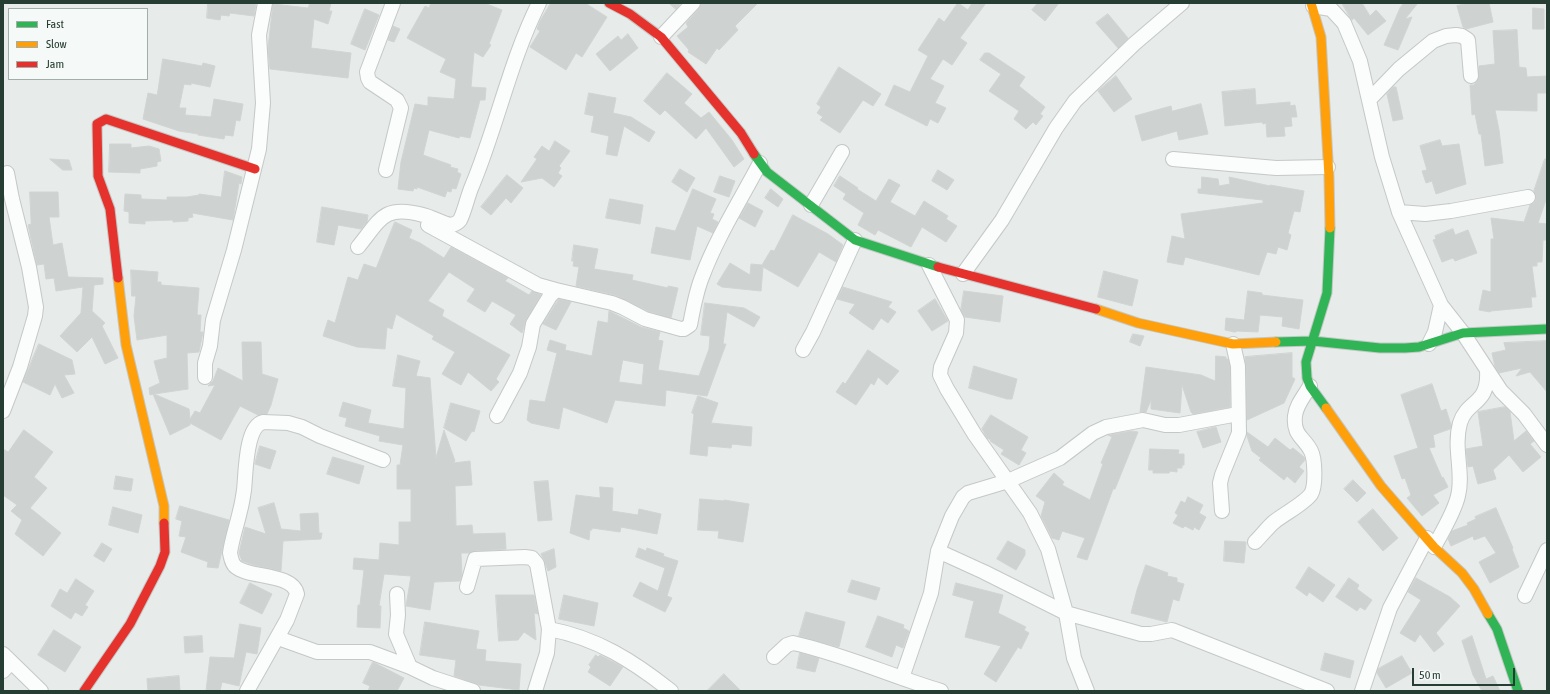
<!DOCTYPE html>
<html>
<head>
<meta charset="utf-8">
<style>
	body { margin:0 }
	#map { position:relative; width:1550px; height:694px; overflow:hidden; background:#e7ebe9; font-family:"Asap Condensed",sans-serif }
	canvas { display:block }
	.frame { position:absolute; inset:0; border:4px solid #263d33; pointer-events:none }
	.legend { position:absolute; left:8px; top:8px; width:140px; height:72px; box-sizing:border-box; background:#f5f9f7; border:1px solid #a2aea9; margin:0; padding:5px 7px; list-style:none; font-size:12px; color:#263d33 }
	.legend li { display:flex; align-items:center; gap:8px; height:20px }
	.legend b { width:20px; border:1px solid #a2aea9 }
	.scale { position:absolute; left:1412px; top:668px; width:103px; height:18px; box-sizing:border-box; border:2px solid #263d33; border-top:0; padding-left:5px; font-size:12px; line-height:14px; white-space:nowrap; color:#263d33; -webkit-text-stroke:3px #f5f9f7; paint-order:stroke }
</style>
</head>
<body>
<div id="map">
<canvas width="1550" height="694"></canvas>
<div class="frame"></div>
<ul class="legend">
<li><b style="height:5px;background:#30b455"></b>Fast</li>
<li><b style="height:5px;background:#ff9f0a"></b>Slow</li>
<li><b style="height:5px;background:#e5322d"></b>Jam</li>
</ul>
<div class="scale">50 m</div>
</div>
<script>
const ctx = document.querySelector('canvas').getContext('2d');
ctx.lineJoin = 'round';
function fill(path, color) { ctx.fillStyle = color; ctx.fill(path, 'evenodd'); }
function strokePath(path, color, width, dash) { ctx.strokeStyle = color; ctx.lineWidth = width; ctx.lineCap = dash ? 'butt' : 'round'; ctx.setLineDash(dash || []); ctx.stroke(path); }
const building = new Path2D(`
	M208 3H256L254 16 230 13 229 16 221 15 220 20 207 18Z
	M310 3H331L329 11H332L328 24 314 19 311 48 351 53 348 78 270 69 268 48 273 4 308 8Z
	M431 3H484L502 10 489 44 491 45 483 57 474 52 471 87 486 88 485 100H480L470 138 460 136 459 138 429 130 423 155 451 165 450 167 458 169 457 172 461 174 456 189 452 188 451 192 447 191 445 197 417 187V189L414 188 413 191 398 189 401 162 415 104 428 106V97L454 99 456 79 440 72 446 59 407 38 425 6 429 8Z
	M551 3H585L607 17 582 57 576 53 566 70 530 47 540 31 537 29 540 21Z
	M669 3H681L676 9Z
	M701 3H758L735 26 738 30 719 50 717 48 706 64 688 52 689 50 677 36 688 27 686 23 699 9Z
	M958 3 968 10 972 3H986L960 38 967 43 952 65 943 59 930 79 944 86 935 103 946 108 938 123 930 119 927 126 885 105 894 85 910 92 928 56 918 50 939 18 944 22Z
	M1038 3H1059L1045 21 1032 10Z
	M1342 3H1362L1370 16 1376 10 1386 21 1368 35 1354 18 1352 20Z
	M1404 3H1418L1405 19 1412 17 1398 50 1384 45 1400 8Z
	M1468 3H1489L1493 22 1466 29 1463 27 1457 6Z
	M1533 8 1544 9V29H1533Z
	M365 9 379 15 365 50 351 44Z
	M1108 14 1128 38 1118 48 1096 23Z
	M393 26 400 29 394 42 388 40Z
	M1517 30 1519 67 1526 68 1527 77 1547 76V93H1537V111L1495 110 1499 130 1503 163 1485 166 1481 134H1479L1475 114 1472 115 1470 85H1474L1478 80 1479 66 1495 64 1493 31Z
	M628 34 638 48 610 71 596 54 618 36 621 40Z
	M985 53H989L1025 77 1019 86 1045 107 1040 114 1043 116 1036 125 1033 122 1026 129 1014 119 1019 111 989 91 1001 74 980 60Z
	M163 59 202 66 203 63 215 66 210 87 191 83V85L184 84 179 108H186L185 115 211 117 214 99 243 104 240 121 236 120 233 136 225 135 224 139 198 135V134L179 131 143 119 148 93 157 95Z
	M839 67 881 94 873 106 863 100 840 133 820 120 823 117 817 113 821 107 817 104Z
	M667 73 692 94 684 103 701 118 709 112 732 140 744 159 734 167 706 128 696 139 665 110 660 115 644 101Z
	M1116 76 1132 99 1114 112 1098 91Z
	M1393 87H1396L1403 119 1393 121 1387 94Z
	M1255 89 1256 105 1290 102V106L1295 105 1297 117H1291L1292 126 1284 127 1285 136 1267 137 1266 123 1263 124 1262 122 1225 126 1222 92Z
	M589 93 616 98 613 113 631 117 655 132 649 142 624 126 617 156 606 154 609 136 591 132 594 116 585 114Z
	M1201 104 1208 134 1179 140 1177 131 1142 141 1135 116 1171 106 1172 111Z
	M1440 140 1442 146 1459 144 1466 184 1436 194 1432 181 1426 183 1422 171 1427 170 1420 146Z
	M555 141 570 151 559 166 561 168 558 173 562 176 554 187 542 178 521 182 537 159 534 157 542 146 549 151Z
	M110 144H131V148L149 146 159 149 161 161 157 162V166L140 169V173L109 172Z
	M50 159 69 160 72 170H63Z
	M1545 159H1547V197L1538 223 1547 224V240H1543L1542 262H1537V266H1532L1536 297H1531L1532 307 1491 311 1490 312 1479 310 1483 290 1491 292V239H1494L1491 218 1524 222 1530 205 1534 203 1536 199V195L1534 191Z
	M680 169 695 178 687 192 672 182Z
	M938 170 954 180 947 190 932 181Z
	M225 171 242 177 241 184 239 183 233 220 192 213 193 217 188 218V221L173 222V220L145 221V224L129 223V212L124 211 125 194 141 195V199L167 200V197H187L199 195V194L221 197Z
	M507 175 523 188 511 203 506 198 491 215 481 207Z
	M720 176 735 181 729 197 714 192Z
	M840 176 858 188 857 189 876 201 889 179 900 185 890 202 915 216 924 201 948 216 946 219 957 226 946 242 922 227 911 247 878 230 875 235 858 225 864 213 843 199 846 194 834 186Z
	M1202 177 1218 179 1219 186 1230 184 1229 177 1270 186V185L1304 191 1300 212 1294 211 1288 233 1291 235 1287 250 1278 247 1276 254 1267 252 1259 275 1185 257 1183 265 1167 262 1172 236 1185 239 1181 214 1263 203V200L1198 193V189H1201Z
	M693 189 716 199 710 213 714 214 712 219 718 222 713 233 697 226 690 260 651 253 656 227 675 231Z
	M771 189 783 199 778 207 765 198Z
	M30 192H58L59 217H49L53 245 62 243 68 277 103 278V284L94 285 92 311 105 323 102 326 118 358 105 364 92 337 77 352 60 336 81 313 83 287 56 291 54 278 46 279 44 264 37 265 28 225 31 224Z
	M610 199 643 205 640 224 606 218Z
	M748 203 763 211 755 227 739 218Z
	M322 207 368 215 367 222 361 229 338 225 334 245 317 242Z
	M793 215 828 234 843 245 836 262 819 252 798 287 763 267 761 291 722 287 717 284 730 263 750 275 751 264 762 265 771 250 774 251Z
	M395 222 412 230 409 238 420 243 444 258 451 247 508 278 505 281 529 295 532 291 541 295 526 320 522 333 510 324 516 315 492 301 485 312 467 301 475 289 449 272 428 301 444 310 442 316 510 355 496 379 499 382 491 391 468 372 461 385 442 374 455 352 432 339 434 336 396 314 392 329 387 327 385 349 357 347 323 336 328 320 335 323 348 277 358 280 364 264 376 268Z
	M1453 229 1455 235 1468 230 1477 253 1455 261 1453 258 1442 262 1433 240 1436 239 1435 236Z
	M574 245 598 249 594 269 633 275 632 280 668 288V286L678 288 671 318 648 311 615 295 576 286 579 267 573 266 574 261H572Z
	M131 270 158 272 157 282H161V285L199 288 197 315H201L200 332H203L199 352 187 353 188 389 154 394 189 409 190 419 195 411 200 413 215 385 208 386 213 381 218 368 243 381 242 342H261L262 374 278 379 271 405 267 414 258 415 240 406 221 440 190 423V425L170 435 153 394 150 395 149 388 160 383 154 361 167 358V335L137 340 134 316 136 296H132Z
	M1104 271 1138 280 1132 306 1098 297Z
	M843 287 892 302 888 307 896 312 888 323 881 318 873 330 849 313 855 304 837 299Z
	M964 291 1003 296 1000 322 965 317 961 310Z
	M1248 291 1262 293V295L1303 300 1299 329 1282 326 1283 317 1260 315 1258 332 1236 331V332H1234L1225 330 1226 318 1244 320Z
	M559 299 571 302 556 330 543 324Z
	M935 299 948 321 932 331 918 311Z
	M705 303 744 308 760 317 754 327 727 312 723 344H726L707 396 666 390 665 406 615 400 607 423 563 407 559 429 531 423 527 420 530 400 545 402 557 353 547 350 550 340 566 345 565 350 592 356 598 321 608 323 609 311 641 327 660 332 658 340 663 341 658 370 699 376 709 349 710 336 701 335ZM623 360 644 364 642 385 619 382Z
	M1133 334 1144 336 1140 346 1130 342Z
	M1547 341V392L1530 372 1516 376 1522 368 1499 373 1495 367 1492 353 1506 350 1504 343Z
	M39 344 72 360 75 374 64 375 74 393 62 398 55 384 50 395 23 382Z
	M868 350 899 371 887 385 878 377 874 385 871 383 856 405 836 392 843 382 845 384Z
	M1292 353V377L1295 379 1284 403 1247 420 1246 366 1245 357Z
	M398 355 420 361 416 376 430 378 436 458 444 430 455 461 453 463 470 461 472 485 455 486 456 526 472 525 473 534 505 533 506 549 475 551 469 553H461L462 575 460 581 434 582 430 610 406 606 411 576 384 574 379 606H381L380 628 357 627 358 605H360L364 570 353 569 354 558 379 560 380 543 399 545V522H411V489H397V465H400L403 445 379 441 380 436 345 426 347 418 339 416 343 402 371 410 368 423 404 429 406 388 393 386Z
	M1216 356 1226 357V359H1228L1230 367V407L1193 414 1191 412 1182 385 1180 413 1151 409V400L1146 412H1140L1146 367 1201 375 1215 381Z
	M974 366 1017 379 1012 399H1007L969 388Z
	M1432 384 1441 411 1446 409 1451 425 1450 429 1433 435 1435 447 1429 448 1442 478 1443 477 1448 487 1433 495 1439 503 1422 516 1407 498 1411 495 1405 478 1402 479 1394 456 1418 448 1401 395Z
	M698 396 718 403 711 423 752 427 751 446 732 444 731 448 708 446 707 456 690 454 694 414 692 413Z
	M451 403 480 411 474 432 472 431 466 441 444 428Z
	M1505 407 1510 412 1514 441 1526 431 1534 441 1530 444 1541 457 1523 472 1509 455 1493 470 1496 479 1478 484 1473 466 1468 467 1466 449 1483 446 1478 412Z
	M991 415 1028 437 1021 450 1026 453 1019 465 1001 454 1004 450 990 441 991 440 987 438 982 429Z
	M1216 427 1221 442 1203 448 1197 432Z
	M24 430 53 452 34 477 47 488 30 508 61 533 43 556 15 534 22 520 11 511 17 505 3 495V449L8 452Z
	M1132 431 1138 432 1115 489H1113L1087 560 1077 557 1085 538 1062 531 1059 540 1052 538 1041 516 1045 502 1036 496 1054 473 1064 482 1062 485 1090 500 1103 464 1101 463 1112 437 1108 435Z
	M1247 432 1268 447 1275 438 1290 450 1293 448 1304 457 1305 460 1299 467 1304 471 1295 483 1287 476 1284 480 1259 460 1261 458 1252 451 1247 436Z
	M260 446 276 451 270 469 255 464Z
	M1150 449 1179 450 1178 454H1184V465H1182V468H1177V472L1170 471 1169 473H1153V470H1149Z
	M333 457 364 466 359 484 327 474Z
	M116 476 133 479 131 491 114 489Z
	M1353 480 1366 493 1357 502 1344 489Z
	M548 481 552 520 538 521 534 482Z
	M600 487 613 488 612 511 638 515 639 509 661 514 657 534 621 527 620 532 592 528V530H590L589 540 570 533 576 495 600 498Z
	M1188 497 1203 505 1199 513 1206 517 1199 530 1194 527 1193 530 1185 526 1183 528 1173 523 1178 515 1175 513 1181 501 1185 503Z
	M700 499 724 501V500L749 504 743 542 718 538 719 531 698 530Z
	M274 503 281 529 301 531 300 514 318 513 319 533H322L321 539 283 541 281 571 254 565 242 561 239 553 245 527 266 534 258 508Z
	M180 506 229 520 218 568 207 567 208 562 181 552 186 537 179 536 182 521 176 519Z
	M113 507 142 515 138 533 109 525Z
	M1496 508 1513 548 1512 549 1519 567 1490 583 1479 562 1496 553 1485 536 1474 540 1473 536 1451 546 1448 539 1452 531 1468 525 1467 523 1476 519 1475 517Z
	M1373 509 1398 538 1383 551 1358 522Z
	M1008 541 1025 550V555L1016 570 997 559Z
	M1225 541 1246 542 1244 563 1224 561Z
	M102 543 112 549 104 562 94 556Z
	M639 548 646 551 647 548 664 554 663 556 678 561 667 596 672 598 665 612 633 596 640 582 658 591 665 568 636 557Z
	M554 549 556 567 548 571 545 562 541 554Z
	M1146 565 1168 573 1167 576 1177 578V582L1184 584 1179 601 1173 599 1167 622 1131 613 1137 590Z
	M1309 567 1335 585 1323 602 1309 592 1307 596 1296 588Z
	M1349 578 1359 585 1357 589 1372 600 1365 610 1360 607 1357 611 1336 597Z
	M1416 578 1450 597 1460 606 1436 633 1444 644 1434 652 1420 634 1415 642 1400 633 1421 600 1408 592Z
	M76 579 94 591 85 605 88 607 82 616 75 612 71 619 51 606 60 589 67 593Z
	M852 580 880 588 876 600 848 592Z
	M250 583 272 594 262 614 240 603Z
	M956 583 1003 595 998 613 1026 627 1024 630 1029 633 1021 649 1018 647 996 682 984 674 1001 646 965 637 974 601 953 595Z
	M496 595H534L538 614 534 613 536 640 524 632 518 640 499 641Z
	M564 595 598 603 594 626 559 619Z
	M806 612 845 622 839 647 799 636Z
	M878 616 904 625 903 628 909 631 903 648 896 645 892 657 866 647Z
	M425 622 479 631 476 649 486 650 485 661 521 664 519 690 479 685 454 676 456 660 420 655Z
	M240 624 261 628 257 654 246 652 239 686 222 682 220 691H206L210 657 234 658Z
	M54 630 81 647 65 672 38 655Z
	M202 636 203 652 185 653 184 637Z
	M1472 636 1486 679 1493 676 1500 691H1482L1473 675 1462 641Z
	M800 653 819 658 815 672 797 668Z
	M1325 653 1354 661 1350 678 1321 670Z
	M596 655 598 657 600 655 623 667 610 686 588 672 591 667 589 665Z
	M1402 656 1412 673 1386 688 1377 673 1378 669Z
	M373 662 404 678 397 691H368L370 686 363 683Z
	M724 674 741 691H707Z
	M179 676 180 691H148L147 679Z`);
fill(building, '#ced2d0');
strokePath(building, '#d0d4d2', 1);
const street = new Path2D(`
	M1313 6 1331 9 1344 23 1360 61 1382 157 1399 212 1441 305 1463 333 1501 391 1524 414 1547 445
	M661 37 693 3
	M1369 100 1399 69 1433 41 1446 36 1456 35 1462 36 1468 40 1471 76
	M1173 159 1276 168 1328 167
	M386 170 401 108 397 100 370 82 368 78 367 72 393 3
	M811 205 842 152
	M1399 212 1425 214 1451 211 1528 197
	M428 225 538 285 556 290
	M358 247C380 220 383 204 423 215 433 217 442 224 452 225 455 224 458 223 460 220 464 213 468 195 472 186 497 126 510 61 539 3
	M929 265 957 320 956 333 941 367 940 375 947 389 975 435 1030 513 1048 549 1066 613 1074 658 1087 691
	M963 274 1002 220 1056 128 1075 101 1134 44 1182 3
	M1429 344 1435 332 1441 305
	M803 350 813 332 855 240
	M205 377V363L210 346 213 320 234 250 259 149 263 103 259 35 265 3
	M3 411 20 367 35 316 36 307 29 267 12 199 7 173
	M497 416 520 373 529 347 533 324 550 296 556 290 612 303 622 307 645 319 681 329H684L690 325C693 309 696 292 702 277 717 237 740 201 760 163
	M1222 511 1220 483 1222 475 1239 433 1238 366 1233 344
	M1255 542C1262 535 1268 527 1274 522 1284 514 1305 503 1311 494 1316 486 1315 459 1311 451 1304 437 1293 436 1295 416 1296 405 1305 395 1310 386
	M1434 547C1442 532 1454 513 1458 496 1464 473 1453 448 1460 423 1467 400 1489 405 1487 371
	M938 551 984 572 1066 613 1141 634H1151L1172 630 1327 691
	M467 587 475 559 525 557 532 558 537 564 549 629 547 653 535 691
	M397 594 398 615 396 634 410 667
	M1525 596 1547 550
	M549 629C597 638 633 661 671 691
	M278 638 317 652H370L410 667 433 678 473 691
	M3 654 41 691
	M774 657 787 645 793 643C843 654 891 676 941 691
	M3 671 11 662
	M902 678 931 593 938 551 952 516 963 497 968 493 1008 481 1060 458 1093 433 1106 427 1143 420 1165 425H1179L1238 414
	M247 691 287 620 297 594C293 573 249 578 236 567 232 564 231 558 230 553 232 538 237 525 240 511 242 504 243 497 244 490 246 474 245 427 263 422L288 423 302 427 320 436 383 460
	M1362 691 1390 608 1427 538`);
const fast = new Path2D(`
	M754 154 767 172 855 240 938 267
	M1276 342 1313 341 1380 348H1405L1419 347 1463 333 1547 329
	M1326 408 1310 386 1307 378 1306 362 1327 293 1330 228
	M1488 614 1497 629 1518 691`);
const slow = new Path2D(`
	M1311 3 1321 37 1329 177 1330 228
	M118 278 126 345 164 506V523
	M1096 309 1138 323 1233 344 1276 342
	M1326 408 1381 486 1434 547 1462 573 1474 589 1488 614`);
const jam = new Path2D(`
	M609 3 630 14 661 37 741 133 754 154
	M938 267 1096 309
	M118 278 110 209 98 176 97 124 106 119 255 169
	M84 691 130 624 160 566 165 552 164 523`);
strokePath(street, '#c4c8c6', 16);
strokePath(fast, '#c3c8c6', 11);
strokePath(slow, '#c3c8c6', 11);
strokePath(jam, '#c3c8c6', 11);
strokePath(street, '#fbfcfc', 14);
strokePath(fast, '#30b455', 9);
strokePath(slow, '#ff9f0a', 9);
strokePath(jam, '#e5322d', 9);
</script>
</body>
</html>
